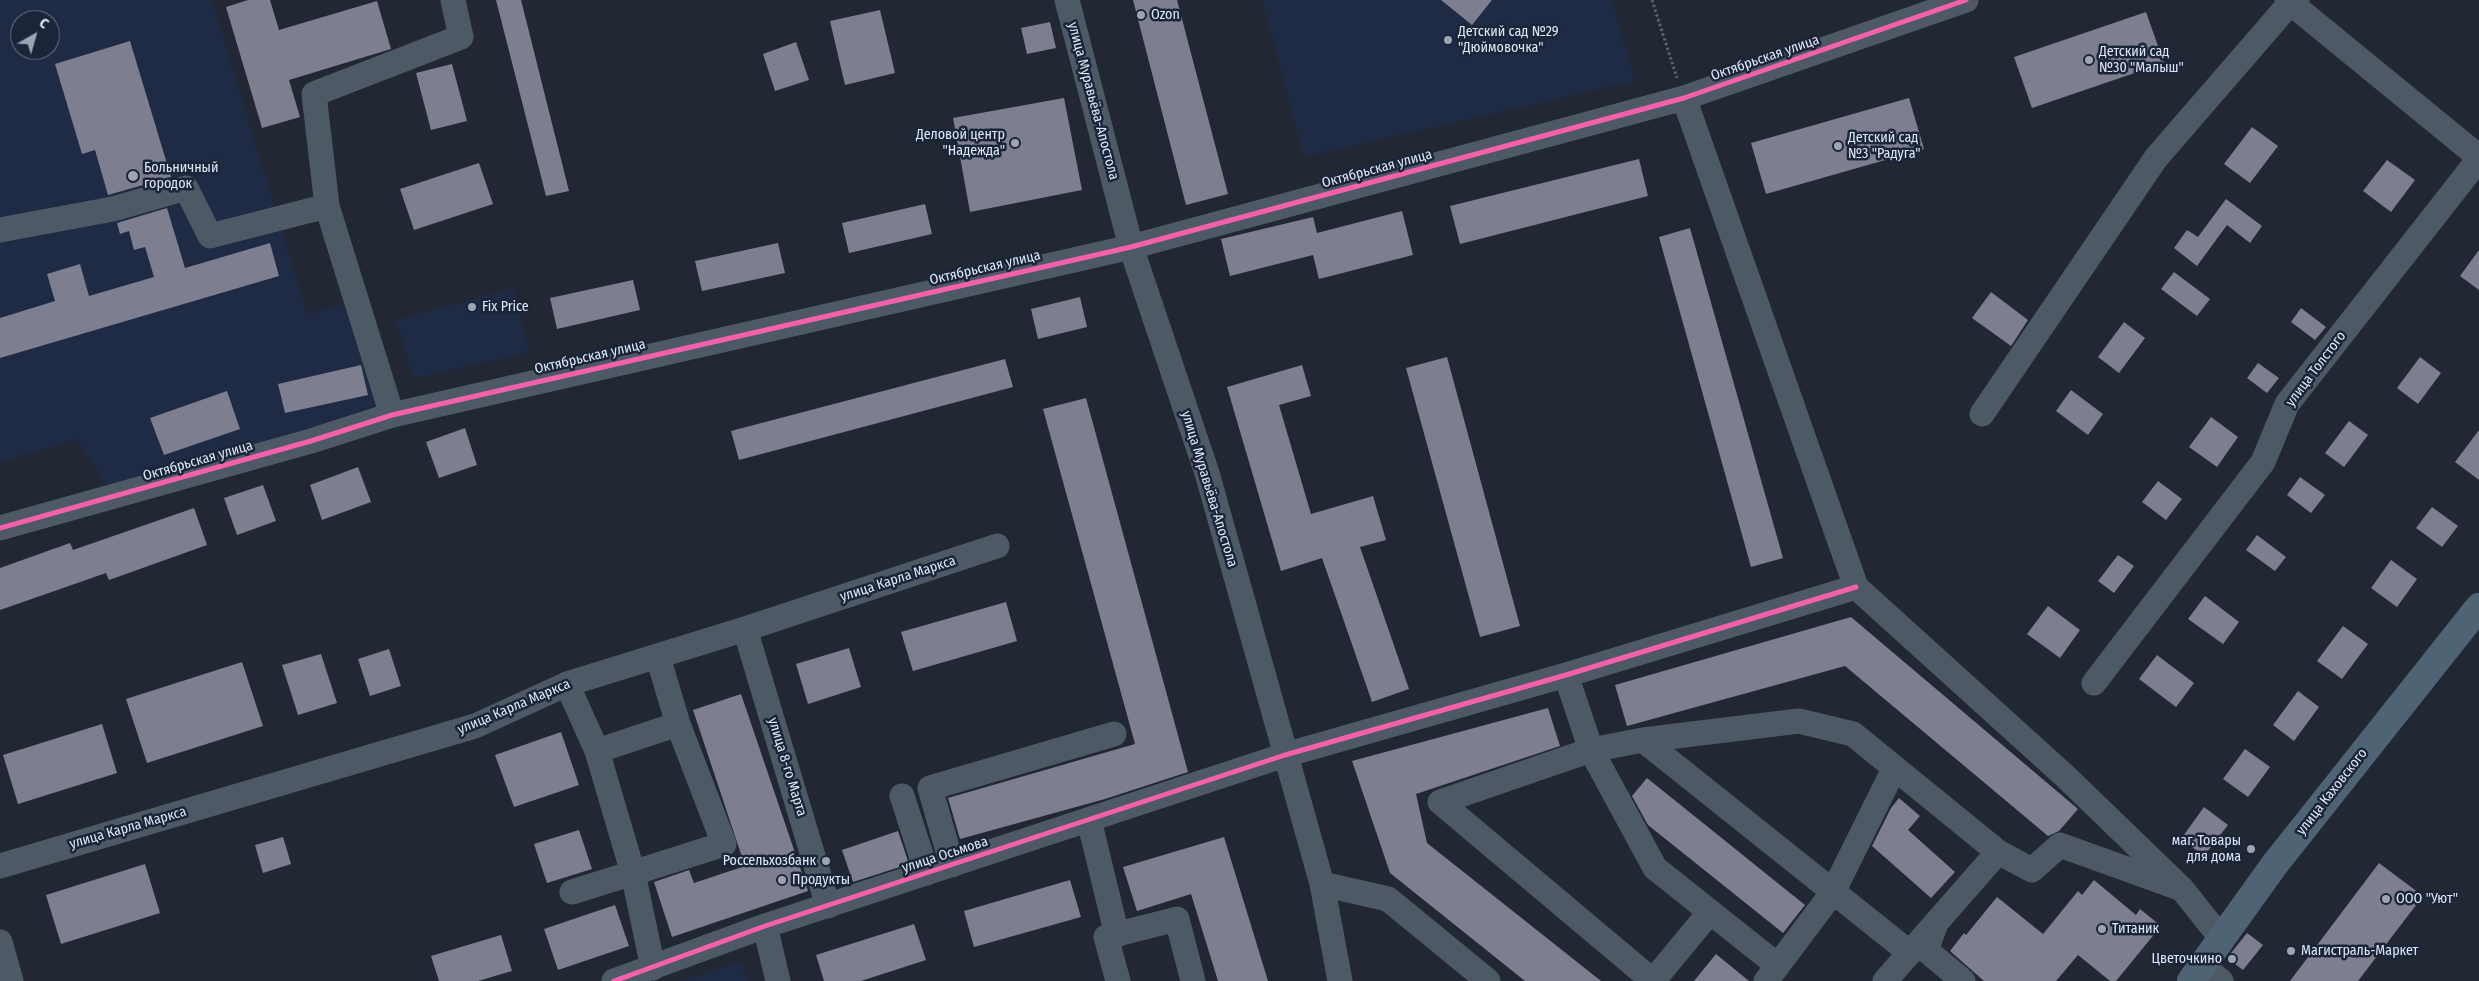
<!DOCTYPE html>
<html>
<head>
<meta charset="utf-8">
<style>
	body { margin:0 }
	#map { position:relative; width:2479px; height:981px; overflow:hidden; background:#222833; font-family:"Fira Sans Condensed",sans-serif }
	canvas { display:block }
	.north { position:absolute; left:10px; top:10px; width:50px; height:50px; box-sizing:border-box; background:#1b253a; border:1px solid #6a7386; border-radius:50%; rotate:38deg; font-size:14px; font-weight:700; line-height:20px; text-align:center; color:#e1e8f7 }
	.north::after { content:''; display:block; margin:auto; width:18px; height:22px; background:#9ea5b2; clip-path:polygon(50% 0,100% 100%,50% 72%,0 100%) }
</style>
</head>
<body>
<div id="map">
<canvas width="2479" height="981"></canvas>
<div class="north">С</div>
</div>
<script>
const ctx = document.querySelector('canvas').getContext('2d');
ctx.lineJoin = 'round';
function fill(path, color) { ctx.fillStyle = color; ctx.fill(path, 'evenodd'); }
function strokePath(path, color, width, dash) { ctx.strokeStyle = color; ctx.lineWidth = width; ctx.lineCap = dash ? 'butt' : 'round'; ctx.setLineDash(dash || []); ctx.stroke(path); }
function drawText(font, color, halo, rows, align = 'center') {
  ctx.font = font + ' "Fira Sans Condensed",sans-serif'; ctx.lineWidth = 5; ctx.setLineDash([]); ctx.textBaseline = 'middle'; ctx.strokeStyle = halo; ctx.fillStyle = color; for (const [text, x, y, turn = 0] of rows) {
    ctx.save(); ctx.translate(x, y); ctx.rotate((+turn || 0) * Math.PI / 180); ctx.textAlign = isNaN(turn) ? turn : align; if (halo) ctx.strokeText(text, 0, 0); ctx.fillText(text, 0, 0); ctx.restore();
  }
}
fill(new Path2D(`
	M0 0H212L307 314 353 302 384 407 110 490 76 439 0 463ZM20 20H50V50H20Z
	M1262 0H1612L1635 81 1304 157Z
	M513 288 529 352 413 379 396 320Z
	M741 962 747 981H677Z`), '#1f2b44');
fill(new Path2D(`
	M248 0H270L279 30 377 1 391 49 289 80 300 117 262 128 226 7Z
	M496 0H521L569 191 546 196Z
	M1133 0H1177L1228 194 1186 205Z
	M1441 0H1492L1472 25Z
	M880 10 895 73 845 85 830 21Z
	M2146 12 2164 63 2032 108 2014 57Z
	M1050 22 1056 48 1027 54 1021 28Z
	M130 41 171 177 108 195 95 150 82 154 55 64Z
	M796 42 809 80 775 91 763 54Z
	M452 64 467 121 431 130 416 73Z
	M1064 98 1082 190 970 212 953 118Z
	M1909 98 1924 149 1766 194 1751 143Z
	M2252 127 2278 146 2250 183 2224 164Z
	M1639 159 1648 196 1460 244 1450 206Z
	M2387 160 2415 180 2391 212 2363 191Z
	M479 163 493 204 414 230 400 189Z
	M2226 199 2262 226 2250 243 2227 225 2197 266 2174 248 2187 230 2198 237Z
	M925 204 932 234 849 253 842 223Z
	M167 208 185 268 270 243 279 276 0 358V318L55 301 47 274 80 264 89 296 154 277 145 247 134 250 129 231 120 234 117 223Z
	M1402 211 1413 255 1319 279 1313 255 1230 276 1221 239 1313 217 1317 233Z
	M1690 228 1783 558 1751 567 1659 237Z
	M778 243 785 273 702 291 695 261Z
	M2479 250V290L2460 276Z
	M2174 272 2210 299 2197 316 2161 289Z
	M633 280 640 310 557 329 550 298Z
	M1991 292 2028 320 2011 346 1972 318Z
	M1080 297 1087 327 1038 339 1031 309Z
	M2301 308 2326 327 2315 340 2291 322Z
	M2124 322 2145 338 2119 373 2098 357Z
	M1447 357 1520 626 1480 637 1406 368Z
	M2420 357 2441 373 2418 404 2397 388Z
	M1005 359 1013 387 739 460 731 431Z
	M2258 363 2279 378 2267 393 2247 378Z
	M361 365 368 395 285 413 278 384Z
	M1302 365 1311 396 1279 405 1311 514 1373 496 1386 540 1360 547 1409 689 1372 702 1322 558 1281 571 1227 387Z
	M2071 390 2103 414 2088 435 2056 411Z
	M227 391 240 429 164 455 150 418Z
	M1086 398 1188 772 1105 799 960 839 948 798 1135 744 1043 409Z
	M2211 417 2238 437 2217 467 2189 447Z
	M2349 421 2368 435 2344 467 2325 453Z
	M465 428 477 465 439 478 426 442Z
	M2479 430V480L2455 462Z
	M358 467 371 502 322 520 310 485Z
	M2300 477 2325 495 2311 513 2287 495Z
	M2158 481 2182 499 2166 520 2142 502Z
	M263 485 276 521 237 535 224 498Z
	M2432 507 2458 526 2442 547 2416 528Z
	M194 508 207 545 109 580 106 573 0 610V568L70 543 73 550Z
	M2257 535 2286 557 2275 571 2246 550Z
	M2118 555 2134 566 2114 593 2098 581Z
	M2391 560 2417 579 2397 607 2371 588Z
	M2205 596 2239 622 2223 644 2188 619Z
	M1006 602 1017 641 913 671 901 632Z
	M2048 606 2080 630 2060 658 2027 634Z
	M1851 617 2078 809 2059 831 2048 836 1845 666 1627 726 1615 685Z
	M2343 626 2368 644 2342 679 2317 661Z
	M849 648 861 687 808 704 796 664Z
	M389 649 401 686 370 696 358 659Z
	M321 654 337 703 298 715 282 665Z
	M2157 655 2194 683 2176 707 2139 679Z
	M242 662 263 726 147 763 126 699Z
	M2298 691 2319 707 2294 741 2273 725Z
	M741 694 808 891 672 937 654 882 689 870 694 883 745 866 693 710Z
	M1548 708 1560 746 1416 794 1427 843 1601 981H1525L1390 873 1352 761Z
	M102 724 117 773 18 804 3 755Z
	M561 732 579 785 514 807 495 755Z
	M2245 749 2270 767 2248 797 2223 779Z
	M1647 778 1805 905 1783 933 1648 825 1632 796Z
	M1899 798 1920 816 1908 830 1955 872 1931 898 1872 846 1891 808Z
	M2204 807 2228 825 2204 856 2181 839Z
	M579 830 592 869 547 883 534 844Z
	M898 831 909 864 853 882 842 850Z
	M283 837 291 864 263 873 255 845Z
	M1224 837 1268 981H1218L1191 894 1137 911 1123 867Z
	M2379 863 2423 896 2358 981H2290Z
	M145 864 160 913 61 944 46 895Z
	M1070 880 1081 917 974 947 964 911Z
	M2094 880 2136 915 2140 909 2161 926 2116 981H2110L2078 955 2056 981H1984L1950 951 1964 933 1966 935 1997 897 2043 934 2078 891 2082 895Z
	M615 905 629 946 558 970 544 929Z
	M914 924 926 960 861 981H824L816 955Z
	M2247 933 2263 945 2243 970 2227 958Z
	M501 935 512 971 478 981H439L431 956Z
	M1716 954 1749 981H1694Z`), '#7d7e90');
strokePath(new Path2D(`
	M1652 0 1677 78`), '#5a646d', 3, [2.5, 2.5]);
strokePath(new Path2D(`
	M1067 0 1131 247 1207 473 1322 884 1340 981
	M2287 0 2479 157
	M1684 98 1856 587 2066 777 2182 889 2221 938
	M327 206 314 94 461 37 453 0
	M0 230 113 209 186 188 210 236 327 206 392 415
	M1982 414 2156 158 2291 2 2297 0
	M0 528 311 441 392 415 1131 247 1684 98 1966 0
	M745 629 828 906
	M1566 675 1591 750 1655 868 1777 965
	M2094 683 2263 462 2287 404 2479 159
	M567 684 597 751 633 873 572 892
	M1643 740 1910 953
	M597 751 678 724
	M902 796 927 873
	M1089 820 1117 935
	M952 865 930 788 1114 734
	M0 866 475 726 567 684 745 629 997 546
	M1322 884 1388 899 1488 981
	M1710 912 1653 981 1440 802 1591 750 1643 740 1799 721 1853 734 1998 852 2032 870 2060 845 2182 889
	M765 926 778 981
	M1935 926 1926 950 1963 981
	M0 942 11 981
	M2201 965 2221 981
	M653 968 633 873 724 844 678 724 658 657
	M614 981 765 926 1285 755 1566 675 1856 587
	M1118 981 1106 937 1177 919 1193 981
	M1766 981 1833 892 1894 769
	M1885 981 1998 852`), '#4d5a66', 25);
strokePath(new Path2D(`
	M2191 981 2275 864 2479 607`), '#4e6373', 28);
strokePath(new Path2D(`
	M0 528 311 441 392 415 1131 247 1684 98 1966 0
	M614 981 765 926 1285 755 1566 675 1856 587`), '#f560ab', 5);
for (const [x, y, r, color] of [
	[1141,15,5,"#9ea5b2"],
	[1448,40,5,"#9ea5b2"],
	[2089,60,5,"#9ea5b2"],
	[1015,143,5,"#9ea5b2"],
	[1838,146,5,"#9ea5b2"],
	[133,176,6,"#9ea5b2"],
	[472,307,5,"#9ea5b2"],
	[2251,849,5,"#9ea5b2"],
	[826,861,5,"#9ea5b2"],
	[782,880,5,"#9ea5b2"],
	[2386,899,5,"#9ea5b2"],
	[2102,929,5,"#9ea5b2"],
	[2291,951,5,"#9ea5b2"],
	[2232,959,5,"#9ea5b2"]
]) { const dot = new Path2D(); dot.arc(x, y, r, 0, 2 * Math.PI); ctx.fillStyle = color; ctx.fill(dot); strokePath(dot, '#1b253a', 2); }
drawText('14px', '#e1e8f7', '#1b253a', [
	["Ozon",1151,15],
	["Детский сад №29",1458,32],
	["\"Дюймовочка\"",1458,48],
	["Детский сад",2099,52],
	["№30 \"Малыш\"",2099,68],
	["Деловой центр",1005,135,"right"],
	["\"Надежда\"",1005,151,"right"],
	["Детский сад",1848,138],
	["№3 \"Радуга\"",1848,154],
	["Больничный",144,168],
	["городок",144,184],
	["Fix Price",482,307],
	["маг. Товары",2241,841,"right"],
	["для дома",2241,857,"right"],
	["Россельхозбанк",816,861,"right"],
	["Продукты",792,880],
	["ООО \"Уют\"",2396,899],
	["Титаник",2112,929],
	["Магистраль-Маркет",2301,951],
	["Цветочкино",2222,959,"right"]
], 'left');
drawText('14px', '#e1e8f7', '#1b253a', [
	["Октябрьская улица",1765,58,-19],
	["улица Муравьёва-Апостола",1093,101,75],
	["Октябрьская улица",1377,169,-15],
	["Октябрьская улица",985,268,-13],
	["Октябрьская улица",590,357,-13],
	["улица Толстого",2316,369,-53],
	["Октябрьская улица",198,461,-16],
	["улица Муравьёва-Апостола",1209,489,73],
	["улица Карла Маркса",898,579,-18],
	["улица Карла Маркса",514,707,-23],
	["улица 8-го Марта",787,767,73],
	["улица Каховского",2332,792,-52],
	["улица Карла Маркса",128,828,-16],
	["улица Осьмова",945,855,-18]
]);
</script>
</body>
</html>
